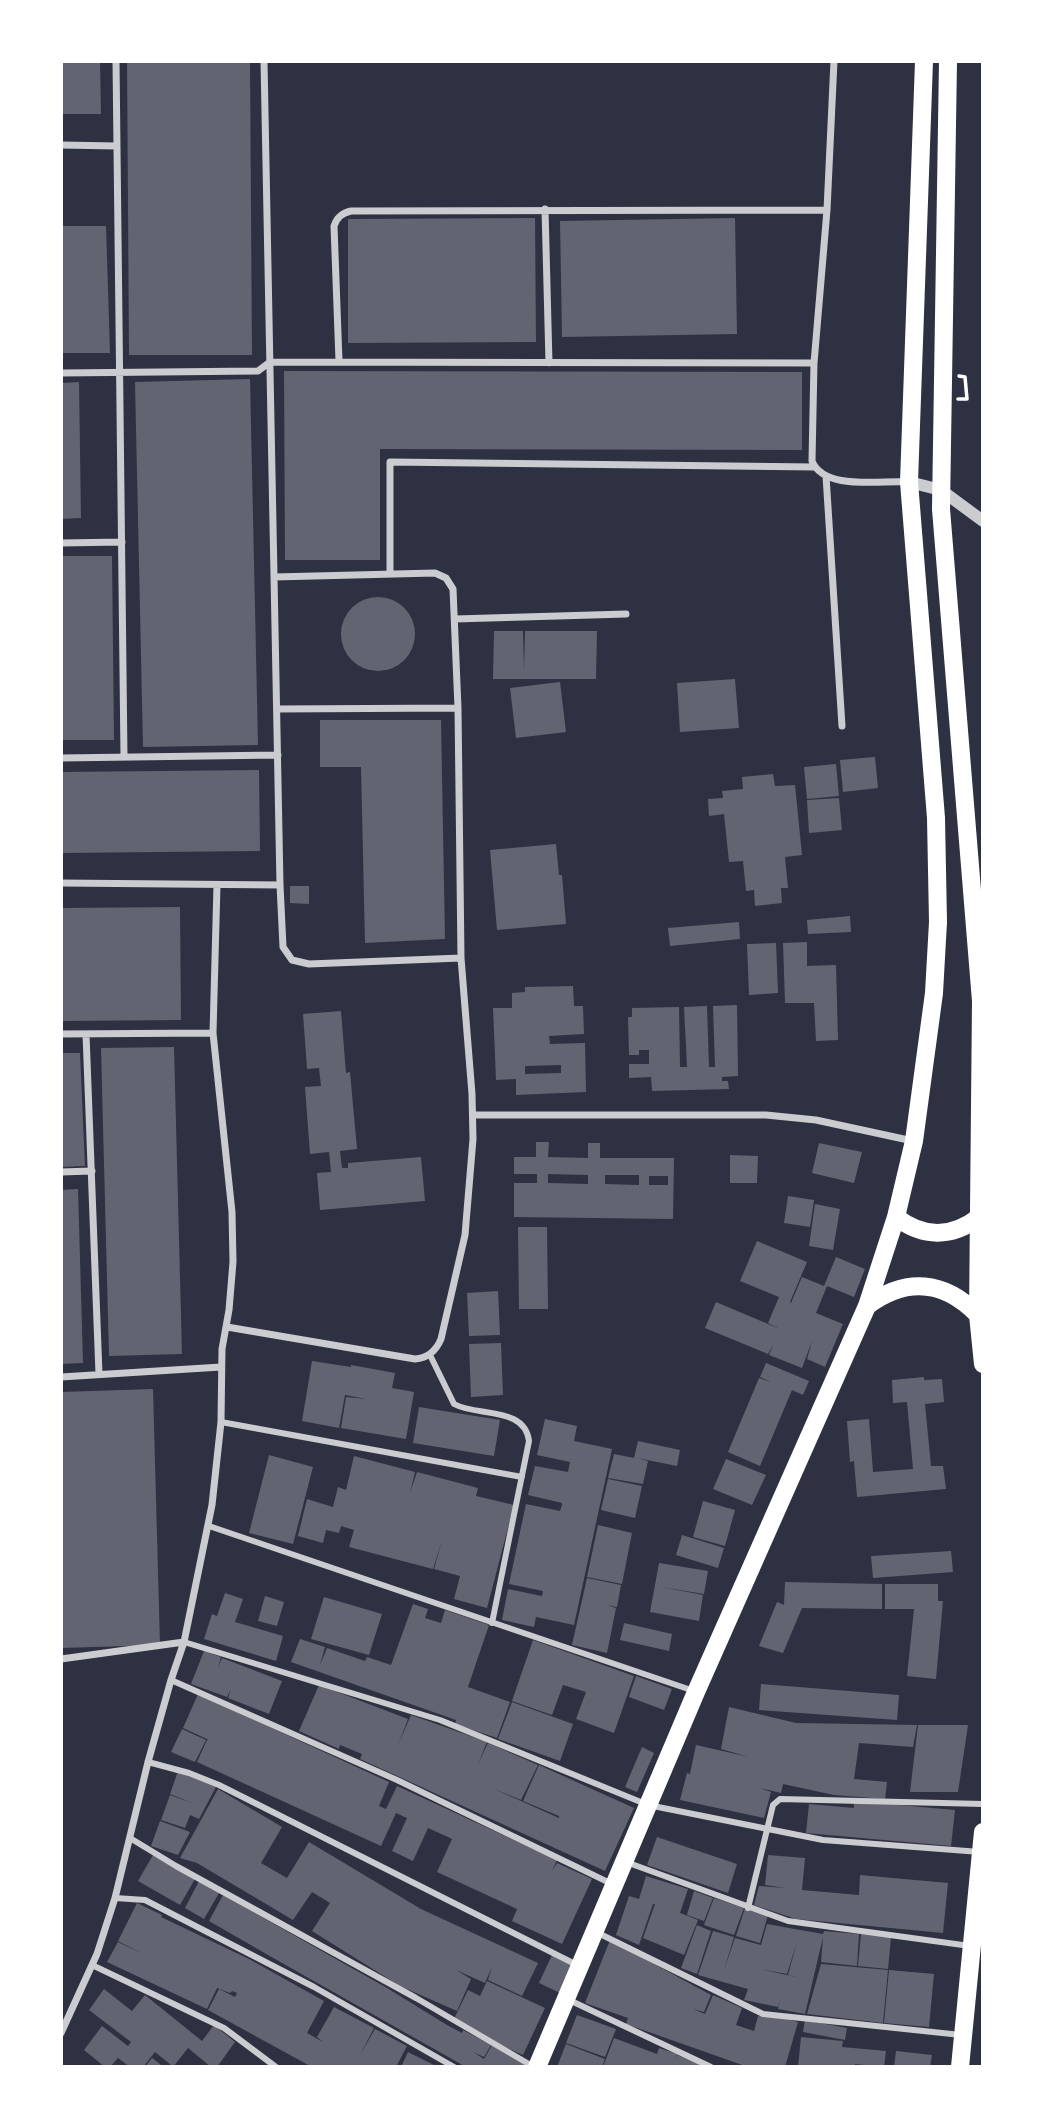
<!DOCTYPE html>
<html>
<head>
<meta charset="utf-8">
<style>
	body { margin:0 }
	#map { position:relative; width:1044px; height:2128px; overflow:hidden; background:#2d3142; font-family:"Zilla Slab",serif }
	canvas { display:block }
	.frame { position:absolute; inset:0; border:63px solid #fff; pointer-events:none }
</style>
</head>
<body>
<div id="map">
<canvas width="1044" height="2128"></canvas>
<div class="frame"></div>
</div>
<script>
const ctx = document.querySelector('canvas').getContext('2d');
ctx.lineJoin = 'round';
function fill(path, color) { ctx.fillStyle = color; ctx.fill(path, 'evenodd'); }
function strokePath(path, color, width, dash) { ctx.strokeStyle = color; ctx.lineWidth = width; ctx.lineCap = dash ? 'butt' : 'round'; ctx.setLineDash(dash || []); ctx.stroke(path); }
fill(new Path2D(`
	M61 61H100L101 114H61Z
	M127 61H250L252 355H129Z
	M535 218 536 342 348 343V219Z
	M735 218 737 334 562 337 560 221Z
	M61 226H106L110 353H61Z
	M284 371 802 372V450L380 449V560H285Z
	M250 379 258 745 143 747 135 382Z
	M79 382 81 518 61 519V383Z
	M61 556H112L114 740H61Z
	M341 634a37 37 0 1 1 74 0a37 37 0 1 1-74 0Z
	M494 631H523L524 670 525 631H597L596 679H493Z
	M735 679 739 728 680 732 677 683Z
	M560 682 566 732 516 738 510 688Z
	M320 720H441L445 939 365 943 361 767H320Z
	M875 757 878 788 843 792 840 760Z
	M836 764 839 796 807 799 804 767Z
	M259 770 260 851 61 853V772Z
	M773 774 775 786 795 785 802 855 785 857 788 888H781L782 903 755 906 754 890 746 891 743 861 729 862 724 814 709 816 708 799 723 798 722 791 743 789 742 777Z
	M839 798 842 830 809 833 807 800Z
	M556 844 559 875H562L566 924 497 930 490 850Z
	M290 886H309V904L290 903Z
	M180 907 181 1020 61 1021V908Z
	M850 916 851 932 808 934 807 920Z
	M739 922 740 939 670 946 668 928Z
	M807 942V966L836 965 838 1040 816 1041 814 1003H785L783 943Z
	M776 943 778 993 749 995 747 944Z
	M573 986 574 1006H583L584 1034 549 1036 550 1044 585 1043 586 1092 516 1095V1079L496 1080 493 1008H512V993L525 992V987ZM561 1065V1073L525 1074V1066Z
	M737 1005 738 1076 722 1077V1081H728L729 1089 652 1091 651 1077 629 1078V1064H649V1050H639V1055H629L628 1017H632V1008L679 1007 680 1067H687L684 1007 707 1006 709 1067H715L713 1006Z
	M341 1011 346 1073 350 1072 357 1149 340 1151 342 1168H348V1163L421 1157 425 1201 320 1210 317 1173 331 1172 329 1152 310 1154 305 1087 321 1086 319 1068 307 1069 303 1014Z
	M174 1047 182 1354 109 1356 101 1048Z
	M61 1053H80L85 1166 61 1167Z
	M536 1142H549L548 1157 588 1158V1143H600V1158H674L673 1219 514 1217V1183H537V1174H514V1157H536ZM548 1174 588 1175V1184L548 1183ZM605 1175H639V1185L605 1184ZM649 1176H668V1185H649Z
	M819 1143 862 1152 854 1183 812 1173Z
	M730 1155 758 1156 757 1183H730Z
	M78 1189 83 1363 61 1364V1190Z
	M788 1196 814 1200 810 1227 784 1223Z
	M815 1204 840 1209 833 1250 809 1246Z
	M518 1227H547L548 1309H519Z
	M757 1241 807 1262 790 1302 791 1303 802 1277 824 1286 836 1257 865 1269 854 1297 827 1286 816 1313 843 1324 825 1367 807 1359 812 1341 802 1368 769 1355 773 1345 768 1354 705 1328 716 1302 780 1329 768 1323 779 1297 740 1281Z
	M498 1291 500 1335 469 1336 467 1293Z
	M501 1343 503 1395 471 1397 469 1344Z
	M312 1361 351 1367V1365L395 1373 392 1388 414 1392 406 1439 341 1428 346 1397 366 1399 345 1395 339 1428 302 1421Z
	M766 1363 809 1381 803 1395 792 1390 760 1466 728 1452 759 1378 771 1382 760 1377Z
	M924 1377V1380L942 1379 944 1402 925 1404 931 1466H943L946 1489 857 1497 854 1461 850 1462 847 1421 869 1419 873 1472 913 1469 907 1402 893 1403 892 1380Z
	M153 1389 160 1645 61 1648V1392Z
	M419 1407 500 1420 494 1456 413 1443Z
	M545 1419 577 1426 574 1441 612 1449 574 1625 536 1617 534 1627 502 1620 508 1589 542 1596 543 1591 509 1584 526 1504 560 1511 562 1505V1503L528 1495 535 1466 568 1472 570 1462 537 1455Z
	M638 1441 680 1450 677 1466 637 1458 648 1461 643 1484 608 1478 614 1454 634 1458Z
	M269 1455 313 1467 293 1544 249 1533Z
	M354 1456 415 1472 410 1493 417 1472 478 1488 476 1496 514 1505 487 1608 454 1599 460 1576 434 1569 442 1540 433 1569 349 1547 354 1530 341 1526 339 1533 326 1530 323 1543 298 1536 307 1499 333 1507 338 1487 346 1490Z
	M726 1459 766 1475 752 1505 713 1489Z
	M608 1479 642 1486 635 1518 601 1510Z
	M703 1501 735 1510 725 1546 693 1537Z
	M598 1525 632 1533 622 1584 587 1577Z
	M682 1535 724 1548 718 1568 676 1555Z
	M951 1551 953 1572 873 1578 871 1556Z
	M659 1563 708 1571 704 1594 661 1587 703 1595 699 1621 650 1612Z
	M587 1578 621 1585 617 1607 607 1605 616 1608 607 1653 572 1645Z
	M785 1582 882 1584V1609L802 1608 783 1653 759 1646 777 1602 784 1605Z
	M885 1584H938V1601H943L936 1679 907 1676 914 1609H885Z
	M225 1593 243 1599 235 1622 283 1636 276 1661 204 1639 212 1614 217 1616Z
	M265 1596 284 1602 277 1626 258 1621Z
	M324 1597 382 1614 369 1655 311 1639Z
	M413 1604 428 1609 425 1618 441 1623 445 1610 489 1625 468 1687 510 1702 497 1738 455 1724 456 1720 291 1662 300 1639 325 1647 320 1665 327 1648 365 1661 367 1657 391 1665Z
	M624 1623 672 1634 669 1651 620 1640Z
	M533 1640 634 1676 614 1733 576 1719 586 1692 563 1685 552 1715 512 1701Z
	M204 1651 221 1657 218 1667 222 1658 282 1681 269 1714 228 1698 231 1689 227 1697 191 1684Z
	M636 1676 672 1689 664 1710 629 1697Z
	M761 1684 899 1695 897 1720 759 1710Z
	M319 1685 408 1719 398 1745 411 1715 487 1742 478 1764 488 1743 538 1765 521 1800 492 1788 559 1818V1816L523 1801 539 1765 634 1808 605 1871 360 1759 362 1754 340 1745 339 1749 299 1731Z
	M198 1694 389 1782 379 1806 386 1809 397 1786 557 1860 552 1871 557 1863 592 1879 562 1944 512 1921 517 1909 437 1872 452 1839 448 1837 428 1828 413 1861 392 1851 407 1818 396 1813 381 1846 197 1762 207 1740H209L183 1728Z
	M512 1702 573 1724 560 1761 498 1739Z
	M729 1707 796 1723 917 1725 913 1747 859 1743 854 1779 887 1782 885 1799 834 1795 783 1784 781 1793 760 1788 771 1792 764 1818 680 1800 687 1773 690 1774 696 1745 749 1757 721 1749Z
	M918 1725H968L958 1792H910Z
	M182 1729 206 1740 195 1762 171 1752Z
	M642 1747 654 1753 637 1792 625 1787Z
	M178 1771 217 1785 199 1819 190 1815 185 1828 161 1820 170 1795 195 1804 170 1794Z
	M218 1789 282 1827 261 1863 287 1878 309 1842 421 1909 538 1963 522 1996 488 1980 492 1967 485 1983 456 1970 471 1979 457 2011 400 1986 312 1931 330 1903 312 1892 293 1920 197 1863 180 1858Z
	M854 1801 955 1810 951 1846 806 1833 809 1804 854 1808Z
	M160 1821 190 1832 178 1855 151 1846Z
	M657 1837 737 1864 728 1893 647 1865Z
	M153 1855 195 1879 180 1905 138 1881Z
	M768 1855 805 1858 802 1890 859 1895 860 1875 948 1883 943 1933 796 1919 754 1905 759 1886 786 1888 765 1885Z
	M646 1876 688 1889 680 1913 698 1920 684 1955 643 1938 655 1904H653L639 1945 616 1935 629 1896 639 1899Z
	M199 1881 219 1893 204 1919 185 1908Z
	M694 1891 713 1898 704 1921 687 1915Z
	M223 1895 387 1988 447 2025 462 2033 463 2030 491 2045 484 2057 473 2052 484 2059 492 2045 526 2064 525 2067H466L275 1959 209 1921Z
	M714 1898 744 1908 734 1935 704 1925Z
	M137 1903 162 1915 161 1917 249 1959 324 2001 307 2033 323 2042 317 2037 334 2007 374 2028 360 2055 375 2029 407 2046 396 2067 310 2066 208 2010 219 1989 235 1997 237 1993 232 1991 230 1993 217 1988 207 2009 107 1962 118 1942 143 1954 118 1941Z
	M745 1908 768 1915 760 1943 736 1936Z
	M767 1924 823 1934 824 1931 859 1934 857 1966 821 1962 823 1937 805 2014 778 2009 780 1998 778 2007 744 2000 748 1989 698 1975 713 1931 734 1937 724 1970 735 1938 761 1945ZM797 1942 788 1975 800 1978 760 1969 787 1974Z
	M697 1925 711 1931 697 1974 681 1968Z
	M861 1934 891 1937 888 1969 858 1966Z
	M610 1940 711 1995 704 2012 693 2009 705 2014 713 1995 742 2008 736 2025 754 2031 758 2016 783 2018 798 2022 785 2067H748L626 2024 628 2018 585 2003Z
	M552 1955 575 1965 562 1994 539 1983Z
	M821 1964 888 1970 883 2023 807 2014Z
	M889 1970 934 1974 929 2027 884 2023Z
	M487 1981 545 2008 523 2055 496 2043 454 2019 468 1990 480 1996Z
	M104 1989 132 2011 145 1995 202 2041 214 2025 235 2042 217 2067H211L188 2048 173 2067H170L171 2065 155 2052 143 2067H130L118 2058 110 2067H105L84 2050 102 2026 128 2046 131 2042 89 2010Z
	M577 2015 616 2029 605 2057 566 2043Z
	M805 2020 847 2028 845 2040 803 2032Z
	M801 2037 843 2041 842 2047 886 2051 884 2067 855 2064V2067H798Z
	M614 2038 657 2054 659 2048 677 2054 674 2063 677 2055 709 2067H603Z
	M566 2044 605 2059 602 2067H557Z
	M896 2051 932 2055 930 2067H894Z
	M408 2052 438 2067H401Z
	M152 2058 164 2067H145Z`), '#626471');
strokePath(new Path2D(`
	M958 399H967L965 377 959 376`), '#fff', 3.5);
strokePath(new Path2D(`
	M430 1355 454 1404C477 1417 525 1406 529 1441L492 1623
	M221 1422 522 1477
	M209 1526 694 1691
	M184 1642 440 1720 648 1805 823 1840 980 1852
	M171 1680 397 1780 612 1884
	M148 1762 189 1773 219 1785 579 1966
	M130 1838 176 1866 416 1998 534 2067
	M626 1862 788 1921 970 1946
	M115 1898 145 1900 314 1987 454 2067
	M748 1908 773 1805 780 1799 983 1804
	M596 1932 763 2014 961 2035
	M92 1965 224 2028 276 2067
	M567 1999 711 2067`), '#caccd0', 6);
strokePath(new Path2D(`
	M116 61 124 757
	M264 61 280 885 283 947 292 960 309 964 461 958
	M834 61 827 210 814 363 812 461C824 491 881 480 907 482
	M61 145 117 146
	M545 209 549 363
	M339 361 334 226C337 217 342 213 351 211L827 210
	M61 373 258 371 270 362 814 363
	M826 476 842 726
	M61 543 122 542
	M390 573V462L814 467
	M455 619 626 614
	M277 709 458 708
	M61 758 278 755
	M61 883 280 885
	M61 1034 213 1033
	M86 1034 99 1374
	M473 1115H766L816 1120 913 1141
	M61 1172 92 1171
	M227 1327 415 1359C428 1358 436 1351 441 1339L465 1235 473 1139 472 1094 461 958 458 708 453 589 446 578 435 573 274 577
	M61 1377 221 1367
	M61 1659 184 1642
	M61 2033 97 1954 115 1898 148 1762 171 1680 184 1642 212 1505 221 1422 222 1349 229 1310 233 1262 232 1212 213 1033 217 885`), '#caccd0', 7);
strokePath(new Path2D(`
	M909 482 941 490 983 521`), '#caccd0', 12);
strokePath(new Path2D(`
	M948 61 941 509 981 1001 978 1315 983 1364
	M896 1217C923 1238 952 1238 979 1217
	M867 1306C906 1277 944 1280 978 1315
	M537 2067 696 1692 867 1306 896 1217 914 1141 934 993 938 922 936 818 909 482 924 61
	M960 2067 983 1832`), '#fff', 18);
</script>
</body>
</html>
